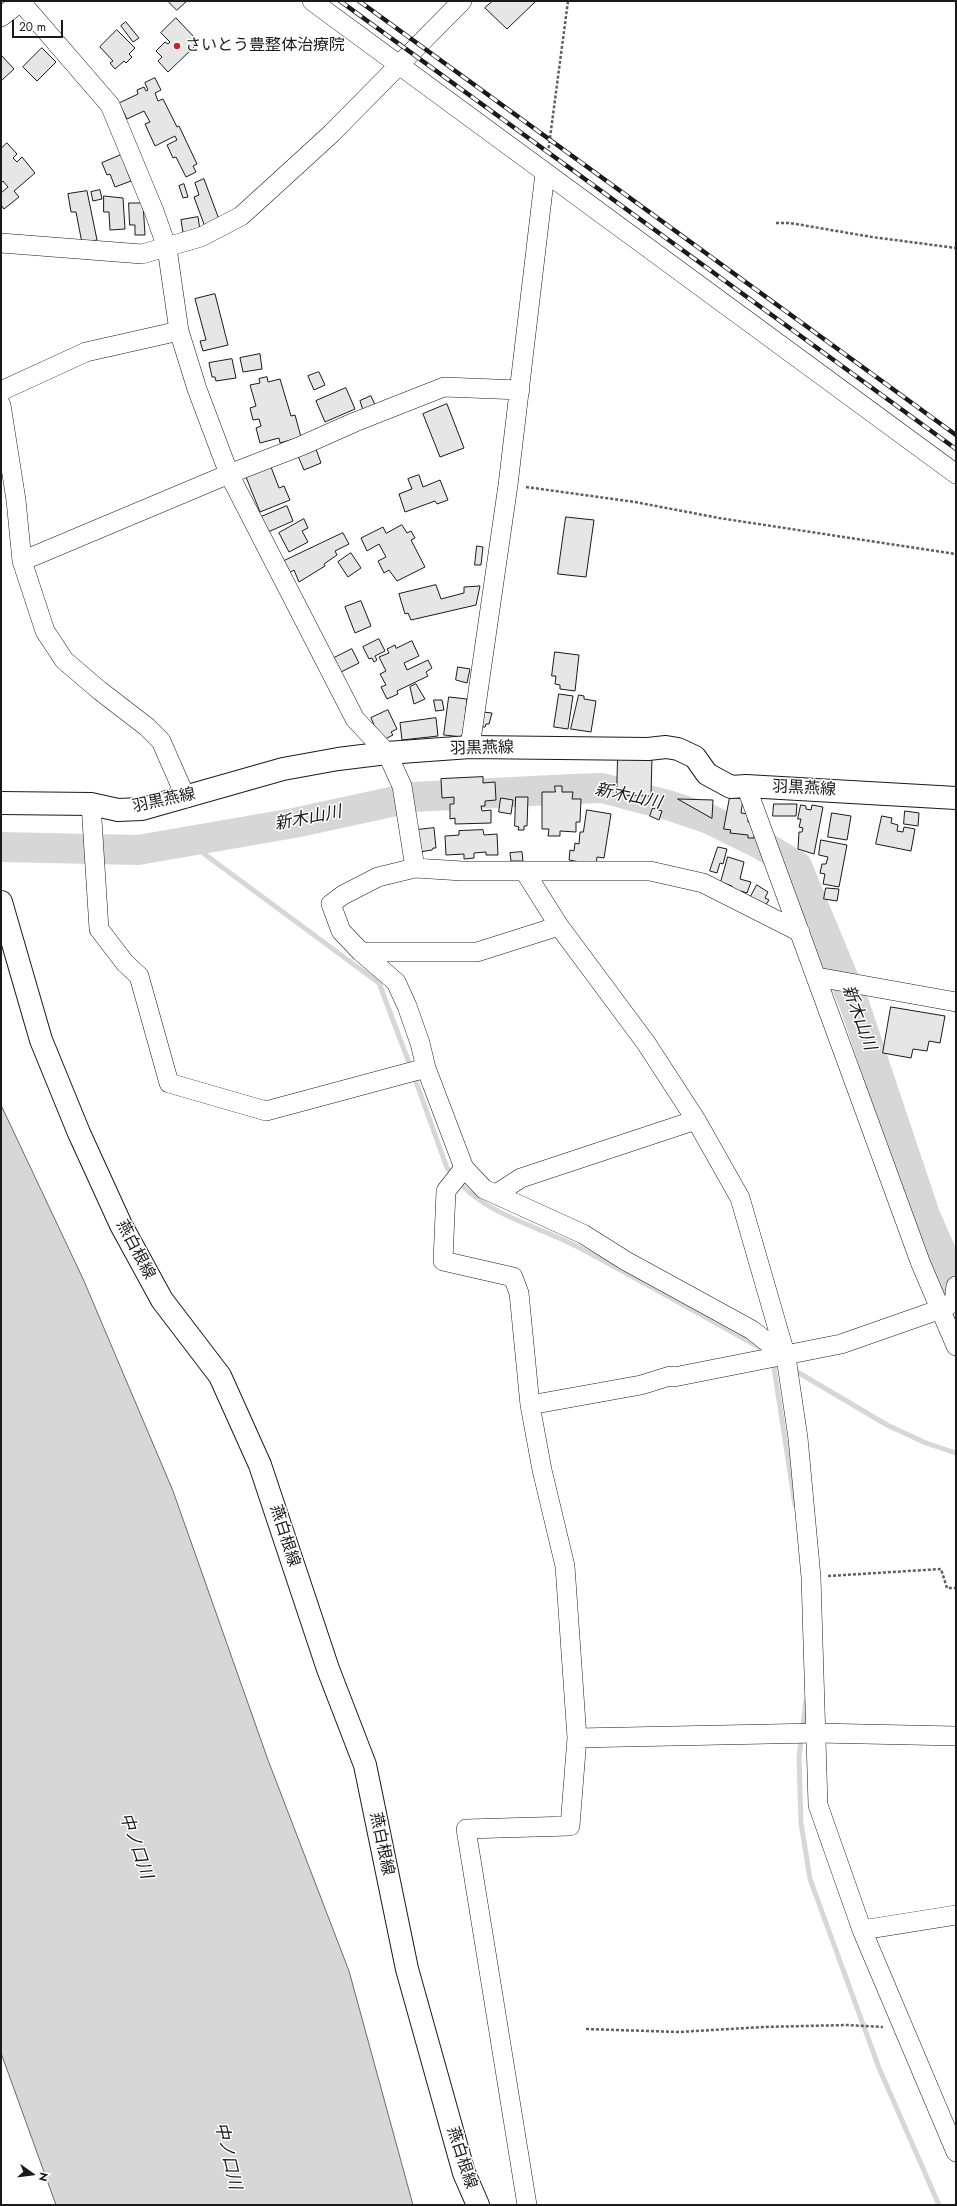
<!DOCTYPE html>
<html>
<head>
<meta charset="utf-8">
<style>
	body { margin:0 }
	#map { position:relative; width:957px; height:2206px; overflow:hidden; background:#fff; font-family:Jost,sans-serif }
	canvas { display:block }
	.frame { position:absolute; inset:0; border:2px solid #1a1a1a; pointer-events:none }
	.north { position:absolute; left:12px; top:2154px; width:40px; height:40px; -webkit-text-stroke:3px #fff; paint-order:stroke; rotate:104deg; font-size:11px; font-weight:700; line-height:16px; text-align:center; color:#1a1a1a }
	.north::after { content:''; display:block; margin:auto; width:14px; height:18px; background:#1a1a1a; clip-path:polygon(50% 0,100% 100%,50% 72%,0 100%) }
	.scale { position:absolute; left:12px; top:20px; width:51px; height:18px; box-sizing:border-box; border:2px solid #1a1a1a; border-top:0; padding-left:5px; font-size:12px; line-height:14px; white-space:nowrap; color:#1a1a1a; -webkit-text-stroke:3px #fff; paint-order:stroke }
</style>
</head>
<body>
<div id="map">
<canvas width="957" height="2206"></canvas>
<div class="frame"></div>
<div class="north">N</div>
<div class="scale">20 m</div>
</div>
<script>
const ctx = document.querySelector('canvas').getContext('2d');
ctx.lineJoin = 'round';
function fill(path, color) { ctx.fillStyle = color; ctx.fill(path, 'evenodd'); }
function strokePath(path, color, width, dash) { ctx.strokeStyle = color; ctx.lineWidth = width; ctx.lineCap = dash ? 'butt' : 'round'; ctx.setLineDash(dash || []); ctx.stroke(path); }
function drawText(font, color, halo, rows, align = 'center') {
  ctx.font = font + ' Jost,"Noto Sans JP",sans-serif'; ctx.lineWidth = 3; ctx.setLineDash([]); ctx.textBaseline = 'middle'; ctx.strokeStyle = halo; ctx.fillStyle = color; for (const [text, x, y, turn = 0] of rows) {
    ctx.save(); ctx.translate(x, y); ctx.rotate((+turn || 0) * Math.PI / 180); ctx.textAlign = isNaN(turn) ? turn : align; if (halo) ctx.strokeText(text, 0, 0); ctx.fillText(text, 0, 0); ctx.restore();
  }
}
const water = new Path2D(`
	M1 1105 84 1281 173 1491 268 1760 349 1971 413 2205H56L1 2053Z`);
fill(water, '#d7d7d7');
strokePath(water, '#6a6a6a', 1);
strokePath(new Path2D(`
	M188 842 379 983 411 1068
	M414 1076 447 1168 453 1175
	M459 1182C486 1214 540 1227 578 1247 640 1280 701 1315 762 1349
	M773 1361 795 1505
	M794 1370 887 1425 926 1443 956 1453
	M806 1701 799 1757 801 1823 810 1879 879 2068 939 2205`), '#d7d7d7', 5);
strokePath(new Path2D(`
	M1 847 138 850 294 823 414 797 571 789 602 788 671 806 709 819 760 844 797 866 855 1006 925 1215 956 1286`), '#d7d7d7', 30);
const building = new Path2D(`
	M168 1H187L177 10Z
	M493 1H536L507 29 485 8Z
	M176 18 197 40 192 45 194 47 168 72 158 61 162 57 156 51 165 42 168 44 170 42 161 33Z
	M126 22 139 38 133 42 121 26Z
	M117 30 135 48 129 54 132 57 126 63 124 61 115 69 110 63 113 61 100 47Z
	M42 48 56 62 37 81 23 67Z
	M1 55 14 69 1 81Z
	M155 78 161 90 155 93 158 101 163 99 177 127 179 126 197 164 193 166 196 172 186 177 176 157 173 158 167 145 177 140 175 136 155 146 145 124 150 122 144 111 127 119 119 103 138 94 137 90 144 87 146 91 148 90 145 83Z
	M7 143 17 154 13 158 17 162 22 157 35 173 14 191 19 197 4 209 1 205V193L8 187 3 181 1 183V149Z
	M121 155 131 181 115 187 110 174 107 175 102 163Z
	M204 179 220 222 205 227 194 197 199 195 195 183Z
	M184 184 188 197 183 198 179 186Z
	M100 190 102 199 93 201 91 192Z
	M87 191 97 240 82 243 76 212H71L68 194Z
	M104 196 123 198 125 229 110 230 109 212H104Z
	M129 203H143L145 235H135V225H130Z
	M198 217 200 230 183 233 181 220Z
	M215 294 228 345 203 351 200 341 206 340 195 299Z
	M260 354 262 369 243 372 240 358Z
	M232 359 236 378 216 381 215 377H212L209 363Z
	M319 372 325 385 314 390 308 376Z
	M267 377 268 382 280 379 291 416 295 415 301 437 280 443 279 438 260 443 256 428 261 426 259 419 253 420 250 408 256 406 250 385 260 383 259 379Z
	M346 388 355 409 325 422 316 401Z
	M371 396 375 405 363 410 360 401Z
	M447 404 464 448 440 457 423 414Z
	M316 449 321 463 304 470 298 456Z
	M271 467 279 488 284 486 290 500 260 512 246 477Z
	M419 475 423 487 440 480 448 500 437 504 435 501 405 512 399 494 412 489 408 479Z
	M287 506 293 521 268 532 261 517Z
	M566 517 594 520 586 577 558 574Z
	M304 519 308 528 302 531 308 542 289 552 279 533Z
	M402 525 407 533 411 531 415 538 411 540 425 567 397 581 389 570 384 573 378 561 386 557 379 544 367 551 361 538 383 527 386 533Z
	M343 533 349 544 335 551 337 555 324 564 325 566 299 582 294 570 289 573 284 561Z
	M477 546 483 547 481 565H475Z
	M351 553 361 568 348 577 338 562Z
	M436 585 441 599 464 593V587L480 586 476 605 411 620 408 613 405 614 399 594Z
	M361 601 371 626 355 633 345 607Z
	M379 639 385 651 375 656 377 660 374 662 372 658 369 659 363 647Z
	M412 641 419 656 404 663 407 670 428 660 432 668 426 672 428 676 397 691 398 694 387 699 381 687 386 685 380 674 386 671 379 657 389 653 387 649 395 645 396 648Z
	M352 649 359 663 341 672 334 658Z
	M555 652 579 655 575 691 560 689V685L555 684 556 676H552Z
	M458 667 470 669 467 683 456 680Z
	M416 684 425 699 414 704 410 687Z
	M559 694 573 696 568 729 554 727Z
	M579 695 584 696V699L596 701 591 732 571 729Z
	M449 697 467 699 463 737 444 735Z
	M434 700H442L444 710 436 711Z
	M388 710 397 729 391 732 393 735 381 741 371 718Z
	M483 712 492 713 489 724H486L485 727H480Z
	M436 718 438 736 402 740 400 723Z
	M618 757H652L651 796 617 795Z
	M483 777V783L495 782 496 800 485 801V806H481L482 811 491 810V823L455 824V818L450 819V804H454V797L442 798 441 779Z
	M555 786H562V792H573L572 799H581L580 822H576V832L560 831V836H548L549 829H542V792H555Z
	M516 797H528L527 826H524V830H518L519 827 515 826Z
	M730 797 743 799 741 813 748 814V822H752L755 828 754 838H748V835L730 833 731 830 724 829Z
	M501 798 513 800 511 814 499 812Z
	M678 799 713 800 712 818Z
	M774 804H797L796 816H773Z
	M801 805 806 806V809L811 810 812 805 823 807 814 854 798 849 799 832H802L803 828 799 827 801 819H798Z
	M653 808 662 811 659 820 650 816Z
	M587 810 611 814 604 858 597 857 596 865 569 860 570 850 574 851 575 843 579 844 580 832H583Z
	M905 811 919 813 918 826 904 824Z
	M832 813 851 816 847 840 828 837Z
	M882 816 892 818 891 823 898 825 897 831 903 832 904 827 915 829 911 851 876 844Z
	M434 828 436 848H433L432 850 419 852 417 830Z
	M483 830 484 835 497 834 498 855H486V852L474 853V858L464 859V854L446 855 445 836 459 835V831Z
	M821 840 847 845 839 887 823 884 825 874 820 873 822 864H826L828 857 819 855Z
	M718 847 727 849 723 864 720 863 717 873 710 871Z
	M522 852 523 861H511L510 853Z
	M728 857 744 862 740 879 751 882 747 893 741 891V894L730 891 732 886 721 882Z
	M757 885 768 892 765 898 769 900 765 906 750 898Z
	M826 888 839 889 837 901 824 899Z
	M891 1007 945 1016 940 1043 929 1041 927 1051 913 1049 911 1058 883 1053Z`);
fill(building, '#e6e6e6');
strokePath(building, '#1a1a1a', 1);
const minor = new Path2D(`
	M20 1 110 105 154 211 167 248 179 331 197 389 229 474 355 719 387 753 402 786 415 868
	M312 1 956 474
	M1 17 22 1
	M1 243 142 254 201 237 241 216 273 187 332 133 462 1
	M1 391 86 352 179 331
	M1 405 16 500 22 561 45 631 64 660 99 690 147 727 161 741 186 798
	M22 561 229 474 301 446 355 422 444 387 520 390
	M470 747 508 485 545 173
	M746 786 921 1264 956 1346
	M91 804 99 929 125 963 139 976 169 1083 266 1111 426 1068
	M525 872 559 926 646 1043 696 1120 740 1198 786 1357 798 1438 811 1577 818 1805 862 1930 956 2152
	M361 952H477L559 926
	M817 977 956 1002
	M464 1168 446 1191 443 1261 513 1277 519 1293 530 1405 542 1470 565 1566 577 1738 570 1826 466 1829 527 2205
	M496 1194 521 1178 696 1120
	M786 1357 752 1330 626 1261 583 1234 484 1189 464 1168 426 1068 420 1043 407 1006 396 982 361 952 341 931 331 904 343 895 378 877 415 868 462 871H650L703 883 800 932
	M530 1405 641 1385 670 1376 674 1377 841 1344 941 1309 954 1302 956 1286
	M577 1738 817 1733 956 1736
	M862 1930 956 1915`);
const major = new Path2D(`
	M1 803 91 804 118 810 142 809 283 769 338 759 387 753 470 747 648 749 666 747 678 749 695 757 707 774 731 787 746 786 956 798
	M1 902 41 1040 79 1133 121 1225 162 1300 220 1376 260 1465 328 1669 365 1765 407 1969 464 2173 478 2205`);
strokePath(minor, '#1a1a1a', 20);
strokePath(major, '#1a1a1a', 24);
strokePath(new Path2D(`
	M548 153 568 1
	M776 223H790L872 237 956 248
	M526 487 635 502 719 518 956 554
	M828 1576 941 1569 947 1588H956
	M586 2029 679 2032 763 2027 847 2025 883 2027`), '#5f5f5f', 2.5, [3, 2]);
strokePath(minor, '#fff', 19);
strokePath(major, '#fff', 22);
const rail = new Path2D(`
	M340 1 956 449
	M359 1 956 435`);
strokePath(rail, '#1a1a1a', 4.5);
strokePath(rail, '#fff', 3, [9]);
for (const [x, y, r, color] of [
	[177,46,4,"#c62828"]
]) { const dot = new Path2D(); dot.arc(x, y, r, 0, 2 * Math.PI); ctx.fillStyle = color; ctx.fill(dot); strokePath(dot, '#fff', 1.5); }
drawText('16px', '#1a1a1a', '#fff', [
	["さいとう豊整体治療院",185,46]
], 'left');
drawText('16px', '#1a1a1a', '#fff', [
	["羽黒燕線",482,749,-1],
	["羽黒燕線",804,789,3],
	["羽黒燕線",164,801,-12],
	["燕白根線",135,1250,62],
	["燕白根線",284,1536,72],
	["燕白根線",381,1844,78],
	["燕白根線",461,2158,72]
]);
drawText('italic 17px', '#1a1a1a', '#fff', [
	["新木山川",628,797,12],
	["新木山川",308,819,-11],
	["新木山川",858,1018,70],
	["中ノ口川",135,1846,71],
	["中ノ口川",227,2156,77]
]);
</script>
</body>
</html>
